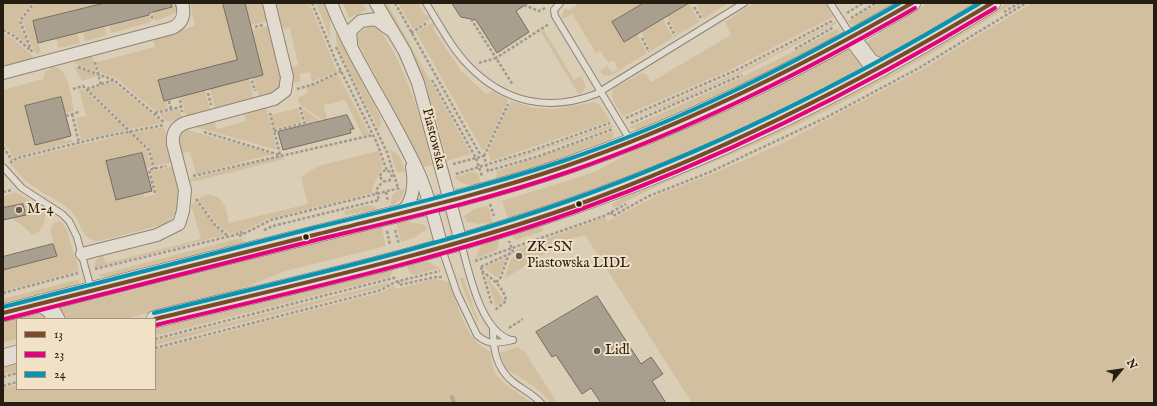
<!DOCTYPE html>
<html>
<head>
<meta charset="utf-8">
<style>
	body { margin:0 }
	#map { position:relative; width:1157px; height:406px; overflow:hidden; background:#dbceb7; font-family:"IM FELL English",serif }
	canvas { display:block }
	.frame { position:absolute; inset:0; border:4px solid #261d12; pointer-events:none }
	.legend { position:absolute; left:16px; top:318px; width:140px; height:72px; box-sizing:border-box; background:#f1e1c6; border:1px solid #a0937e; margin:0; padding:5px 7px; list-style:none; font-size:12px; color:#261d12 }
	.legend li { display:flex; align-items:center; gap:8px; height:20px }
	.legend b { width:20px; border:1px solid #a0937e }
	.north { position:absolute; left:1101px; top:350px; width:40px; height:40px; -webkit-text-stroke:3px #f1e1c6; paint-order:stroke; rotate:61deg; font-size:11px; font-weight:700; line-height:16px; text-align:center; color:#261d12 }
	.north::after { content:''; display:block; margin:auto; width:14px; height:18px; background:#261d12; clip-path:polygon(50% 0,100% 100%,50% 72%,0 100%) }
</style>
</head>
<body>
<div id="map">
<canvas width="1157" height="406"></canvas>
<div class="frame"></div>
<ul class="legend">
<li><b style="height:5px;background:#7a4b2a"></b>13</li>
<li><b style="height:5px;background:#e5007d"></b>23</li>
<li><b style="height:5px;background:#0694b2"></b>24</li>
</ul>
<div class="north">N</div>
</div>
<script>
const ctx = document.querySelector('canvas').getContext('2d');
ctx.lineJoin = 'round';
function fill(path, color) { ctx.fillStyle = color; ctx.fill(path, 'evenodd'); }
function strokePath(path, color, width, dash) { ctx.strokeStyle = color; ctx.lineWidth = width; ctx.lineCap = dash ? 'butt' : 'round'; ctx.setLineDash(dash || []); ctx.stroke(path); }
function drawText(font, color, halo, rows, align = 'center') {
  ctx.font = font + ' "IM FELL English",serif'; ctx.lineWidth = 4; ctx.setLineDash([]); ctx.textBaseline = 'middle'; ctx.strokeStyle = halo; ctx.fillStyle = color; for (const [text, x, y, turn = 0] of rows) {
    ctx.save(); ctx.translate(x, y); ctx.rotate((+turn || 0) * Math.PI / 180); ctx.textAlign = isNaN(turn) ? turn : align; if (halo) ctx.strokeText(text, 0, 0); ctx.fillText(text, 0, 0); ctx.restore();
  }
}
fill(new Path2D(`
	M3 3H32L18 21 29 47 14 34 3 28Z
	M36 3H105L33 21 41 53 37 54 34 51 22 21Z
	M162 3H178L180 11 155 21 153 12Z
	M190 3H223L236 55 244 58 159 80 164 100H166L168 109 156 112 116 78 99 72 97 62 155 47 153 38 195 26Z
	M264 3 269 21 251 25 245 4Z
	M276 3H309L337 71 312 82 310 72 299 74 301 81 294 83 290 67 298 65 290 28 283 29Z
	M316 3H326L330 14V38Z
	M343 3H362L366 10 349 18Z
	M382 3H387L471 154 447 161 434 111 419 70Z
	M398 3H418L425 15 433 17 413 29Z
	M580 3H644L637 34 647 53 610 76 603 75 600 71 607 66 612 73 618 69 614 61 608 62 600 51 596 53 572 14 563 19 562 16 564 9 570 10Z
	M689 3 699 22 677 35 667 16Z
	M695 3H728L704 19Z
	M754 3H825L833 17 726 72 623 116C618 108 608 97 614 88L642 73 646 74 651 82 731 35 725 22Z
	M880 3H895L855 26 847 22Z
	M927 3H977L883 58H877L867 44 868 41Z
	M1007 3H1014C934 54 851 101 765 140 715 163 662 181 614 208L612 204 630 193C686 169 743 147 798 121 870 86 939 45 1007 3Z
	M1032 3H1154V403H692L585 235 563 242 504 279 511 259 517 253 516 250 605 217 608 221 658 195 717 172 785 142 921 70Z
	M149 15 151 22 111 33 109 25Z
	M663 19 673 38 651 51 641 32Z
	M435 21 433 29 462 72 486 94 492 91 508 100 485 149 482 150 416 32Z
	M835 22 837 23 745 71 680 100 626 121 741 71Z
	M104 26 107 35 85 41 83 32Z
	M270 26C274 40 287 75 279 88 274 94 266 96 259 98L253 77 263 74 252 30Z
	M369 26 377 27 381 32C408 71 421 119 432 165L424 167 358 43V34Z
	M336 28 349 58 380 116 381 123 379 130 339 51 336 41Z
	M838 28 839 31 836 37C772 72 706 103 638 130L629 127C701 97 770 65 838 28Z
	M544 30 574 80 581 76 586 86 583 92 579 95 541 32Z
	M3 33 12 38 35 58 3 66Z
	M77 33 80 43 59 48 56 38Z
	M848 49 852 50 864 69C831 85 798 103 764 119 681 158 595 190 508 219L502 201 595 172 644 145 738 106Z
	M92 53 96 72 74 63 77 58Z
	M74 66 97 75V76L82 81Z
	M52 67C70 67 71 98 74 111L65 113 61 97 25 106 35 145 63 137 65 141 72 139 73 142 13 157 3 141V90L43 79 45 72Z
	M338 74 370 135 363 136 345 100 324 105 327 120 324 121 299 104 298 98 308 93 306 88Z
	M249 79 254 99 215 109 210 89Z
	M113 82 163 123 130 129 89 90Z
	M83 89 127 130 81 140 76 118 86 116 79 90Z
	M205 90 210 111 186 117 181 96Z
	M511 101 534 108 555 109 594 102 601 106 610 121 491 161 488 152Z
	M266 106 277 150 193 126 214 120 217 129 246 121 244 112Z
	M298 108 302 122 275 129 271 115Z
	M302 108 321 121 307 125Z
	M179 109 182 118 168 122 159 114Z
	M612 125 613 127 492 167V166Z
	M164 127 173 162 154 166 150 148 133 133Z
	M184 129 274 154 196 174 190 151 180 154C178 145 176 135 184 129Z
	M614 131 613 138 602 145 496 180 497 171Z
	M130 133 147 150 152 167 146 168 142 153 107 161 143 193 145 197 157 194 151 172 174 166C179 188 186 214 162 225L99 241C81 241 82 222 72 212 62 202 47 196 36 188 26 182 19 174 11 165L17 160Z
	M389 149 399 155 405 171 397 173Z
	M378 151 383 166 372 189 373 193 268 219 245 230 229 234 217 224 198 199 208 194 218 197 225 206 229 223 308 204 301 177 318 166Z
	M280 156 285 159 196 181 191 182 190 179Z
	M472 172 478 174 481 184C470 186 462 185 454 177Z
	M405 189 401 199 391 207C390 195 394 191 405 189Z
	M16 192 45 210C46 220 43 233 32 235 23 224 12 220 3 212V196Z
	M195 201 214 225 225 235 94 268 96 260 103 255 106 263 201 239 191 205Z
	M370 205 376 207 377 210 345 215 344 211Z
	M488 206 493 223 478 224 467 222 464 216 474 209Z
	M60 221 67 230 79 271 3 291V270L13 267 10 255 16 253 19 265 57 256 50 229 54 223Z
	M406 221 425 225 427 229 413 238 401 242 396 222Z
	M381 225 386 246 285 271 239 290 125 319H61L56 307Z
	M542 227 543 231 516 240 511 234Z
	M241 238 245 243 107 278 98 275Z
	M498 238 499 245 497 250 475 259 481 246Z
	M506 258 498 278 484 268 486 267Z
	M418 261 431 263 440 268 414 275 410 274 406 264Z
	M392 268 393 272 389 277 155 336V327Z
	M463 277 478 320 477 322 459 278Z
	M487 277 504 300 496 307 487 280Z
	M80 279 77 286 3 305V299Z
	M435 279 449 282C457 303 466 343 490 351L494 372 505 384 532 403H3V388L17 385V389H155V350L383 292 394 285 396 289Z
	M390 282 380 288 155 345V341Z
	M39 311 50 319H17V339L3 342V321Z
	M517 347 525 352 557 403H551C537 386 524 380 506 369L500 353Z
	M17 362V371L3 374V365Z`), '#d1bfa0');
strokePath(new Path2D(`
	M452 397 454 403`), '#b7a589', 4);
const building = new Path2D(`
	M105 3H171L172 7 149 13V15L38 43 33 21Z
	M223 3H245L263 75 164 101 158 80 237 60Z
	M452 3H528L516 11 529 32 497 53 476 20 461 17Z
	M644 3H689L624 42 612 22Z
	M61 97 71 136 35 145 25 106Z
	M347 115 354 129H350L351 133 283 150 278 132Z
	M142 153 152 191 116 200 106 161Z
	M23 204 26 215 3 220V208Z
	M53 244 57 256 3 270V257Z
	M597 296 641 364 651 357 663 374 652 381 666 403H601L591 388 582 394 556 355 552 357 536 332Z`);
fill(building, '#a89f8f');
strokePath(building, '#746c60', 1);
const lane = new Path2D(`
	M426 3C439 24 452 49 469 66 505 103 549 112 596 94L744 3
	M560 3 554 10 555 16 630 140
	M830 3 852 37
	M3 167 22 188 62 214 69 221 77 237 91 289
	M461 243C469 271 480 331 511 340
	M442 249 457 293 477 335C489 346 498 343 513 340
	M493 328C493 349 496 368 513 382 522 389 533 394 541 403`);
const street = new Path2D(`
	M331 3C355 63 393 116 419 174 429 197 435 222 442 247
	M376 3 405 52 418 83 461 242
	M351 43 350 31 361 21 376 19 389 29
	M3 73 172 28C183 23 185 14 182 3
	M399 213C414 205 415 182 412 167
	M82 254 157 235 179 224 183 211 185 190 173 144C172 134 175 127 185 123L274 99 285 91 287 77 269 3`);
const secondary = new Path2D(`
	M852 38 870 62 882 68
	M40 303 50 309 56 319
	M3 313C103 287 204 262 304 237 392 215 481 195 566 166 688 124 802 68 912 3
	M155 319C273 290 393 264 509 227 679 174 841 97 992 3
	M3 358 17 354`);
strokePath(lane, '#8d8477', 8);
strokePath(street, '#8d8477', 14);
strokePath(secondary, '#746c60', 18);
strokePath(new Path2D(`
	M312 3 335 59 377 143 387 171
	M395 3 481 156
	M524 5 539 11 545 8
	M149 6 153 20
	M694 7 701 18
	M1004 12 1019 3
	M847 13 863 3
	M851 18 876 3
	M471 19 496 58 549 24
	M668 22 675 36
	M255 27 263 25
	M3 30 14 36 31 51
	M411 33 428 22
	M642 38 649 52
	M336 47 387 152 398 188
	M795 49 834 27
	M32 52 20 21 34 3
	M95 62 101 85
	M479 63 496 58 513 85
	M78 67 114 80 165 123
	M249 71 255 91
	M432 80 476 158 482 176
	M73 89 83 86 149 150 154 169
	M87 89 114 80
	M297 89 314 84 341 71
	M208 93 211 105
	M180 100 182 112
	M169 101 171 109
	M300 107 305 125
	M155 113 181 107
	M72 114 79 143
	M66 116 79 112
	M626 118 739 69 832 21
	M631 123 742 75
	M274 131 305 123
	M204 132 280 155 270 113
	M3 147 12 160
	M484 156 508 104
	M10 163 17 158 102 137 164 125
	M453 164 484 156 488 171 539 156 613 129
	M380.5 176a5.5 5.5 0 1 1 11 0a5.5 5.5 0 1 1-11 0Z
	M456 174 528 152 610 123
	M193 176 373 135
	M3 192 12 190
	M386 192 388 202
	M155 193 149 170 166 166
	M196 199 215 225 228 236
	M490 204 494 216
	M611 212 613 216 649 196 710 172 825 118 919 68 1026 3
	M264 230 273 226 379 200 376 190 383 181
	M395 230 399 244
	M387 231 390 245
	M239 236 271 220 400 188
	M475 261 604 216 626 204
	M481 267 492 305
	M481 267 513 252 509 241
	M95 269 235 235 241 232 243 235
	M482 271C491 278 505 288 506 301L494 311
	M398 281 399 285 436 277H443
	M496 282 500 279 509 254
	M3 293 78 273
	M509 328 523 319
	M155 339 397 277
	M155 348 362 295 381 290 395 282 440 271
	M3 377 17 373
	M3 386 17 382`), '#a09990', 2.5, [3, 2]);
strokePath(lane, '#e2dbd0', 6);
strokePath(street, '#e2dbd0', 12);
strokePath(secondary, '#e2dbd0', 17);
strokePath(new Path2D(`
	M3 313C108 286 213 260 318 234 401 213 485 194 566 166 687 124 801 67 912 3
	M155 319C295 285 437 254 574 206 721 153 859 83 992 3`), '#7a4b2a', 4);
strokePath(new Path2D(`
	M5 319C110 292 215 265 320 239 403 219 487 200 568 172 690 130 804 72 915 8
	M156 325C297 291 439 260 576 211 723 158 861 89 995 8`), '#e5007d', 4);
strokePath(new Path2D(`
	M3 307C106 280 210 254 314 228 397 208 481 188 563 161 681 121 792 65 900 3
	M154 313C294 279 435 248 571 200 715 149 850 81 980 3`), '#0694b2', 4);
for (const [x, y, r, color] of [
	[579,204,3.5,"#261d12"],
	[19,210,4,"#655b4c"],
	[306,237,3.5,"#261d12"],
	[519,256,4,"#655b4c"],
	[597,351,4,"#655b4c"]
]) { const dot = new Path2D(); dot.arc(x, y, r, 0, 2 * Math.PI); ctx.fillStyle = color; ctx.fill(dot); strokePath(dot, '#f1e1c6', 1.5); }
drawText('14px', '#261d12', '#f1e1c6', [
	["Piastowska",433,139,76]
]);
drawText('14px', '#261d12', '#f1e1c6', [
	["M-4",27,210],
	["ZK-SN",527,248],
	["Piastowska LIDL",527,264],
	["Lidl",605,351]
], 'left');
</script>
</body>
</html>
